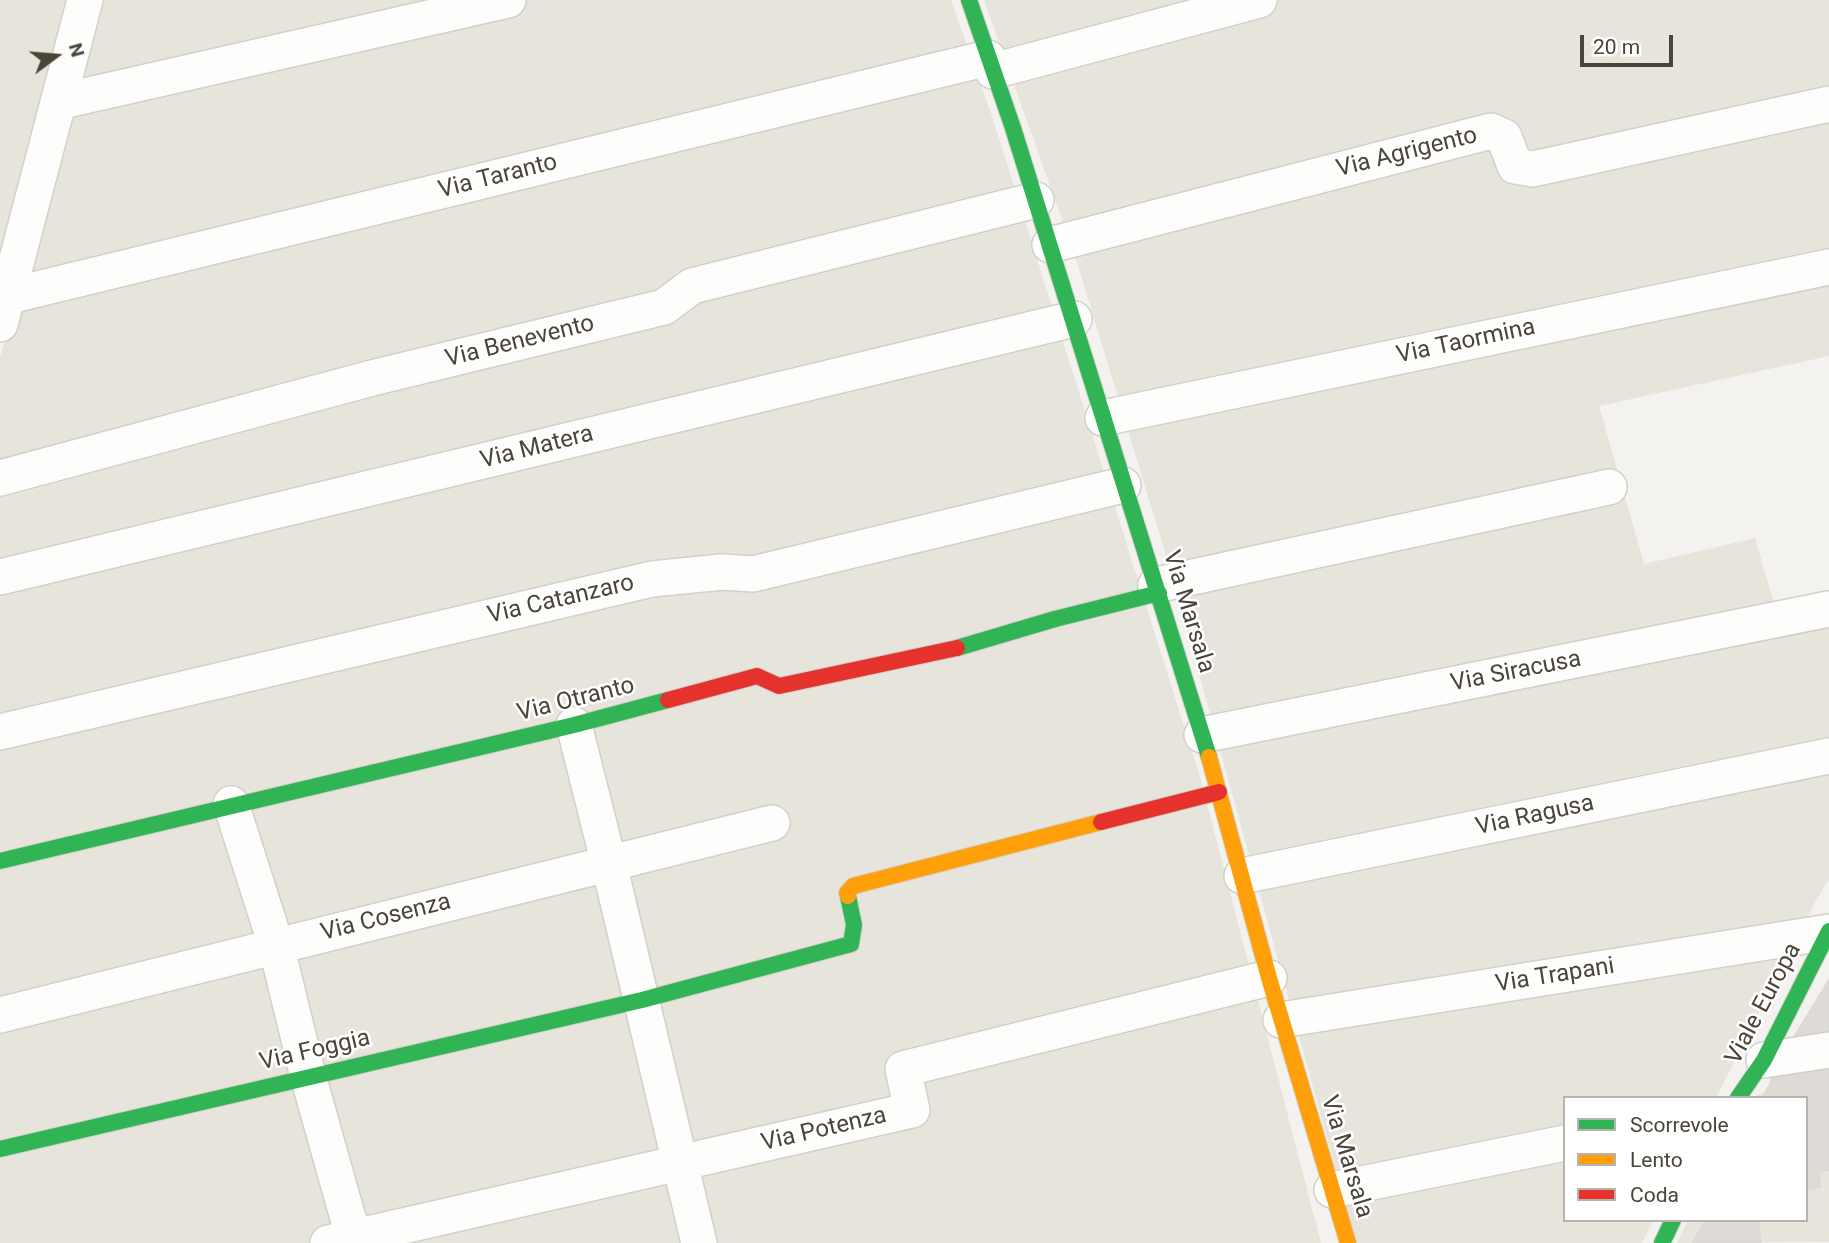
<!DOCTYPE html>
<html>
<head>
<meta charset="utf-8">
<style>
	body { margin:0 }
	#map { position:relative; width:1829px; height:1243px; overflow:hidden; background:#f4f2ee; font-family:Roboto,sans-serif }
	canvas { display:block }
	.legend { position:absolute; left:1563px; top:1096px; width:245px; height:126px; box-sizing:border-box; background:#fff; border:2px solid #b7b4b0; margin:0; padding:9px 12px; list-style:none; font-size:21px; color:#4b4439 }
	.legend li { display:flex; align-items:center; gap:14px; height:35px }
	.legend b { width:35px; border:2px solid #b7b4b0 }
	.north { position:absolute; left:21px; top:21px; width:70px; height:70px; -webkit-text-stroke:5px #fff; paint-order:stroke; rotate:74deg; font-size:19px; font-weight:700; line-height:28px; text-align:center; color:#4b4439 }
	.north::after { content:''; display:block; margin:auto; width:24px; height:32px; background:#4b4439; clip-path:polygon(50% 0,100% 100%,50% 72%,0 100%) }
	.scale { position:absolute; left:1580px; top:35px; width:93px; height:32px; box-sizing:border-box; border:4px solid #4b4439; border-top:0; padding-left:9px; font-size:21px; line-height:24px; white-space:nowrap; color:#4b4439; -webkit-text-stroke:5px #fff; paint-order:stroke }
</style>
</head>
<body>
<div id="map">
<canvas width="1829" height="1243"></canvas>
<ul class="legend">
<li><b style="height:9px;background:#30b455"></b>Scorrevole</li>
<li><b style="height:9px;background:#ff9f0a"></b>Lento</li>
<li><b style="height:9px;background:#e5322d"></b>Coda</li>
</ul>
<div class="north">N</div>
<div class="scale">20 m</div>
</div>
<script>
const ctx = document.querySelector('canvas').getContext('2d');
ctx.lineJoin = 'round';
function fill(path, color) { ctx.fillStyle = color; ctx.fill(path, 'evenodd'); }
function strokePath(path, color, width, dash) { ctx.strokeStyle = color; ctx.lineWidth = width; ctx.lineCap = dash ? 'butt' : 'round'; ctx.setLineDash(dash || []); ctx.stroke(path); }
function drawText(font, color, halo, rows, align = 'center') {
  ctx.font = font + ' Roboto,sans-serif'; ctx.lineWidth = 5; ctx.setLineDash([]); ctx.textBaseline = 'middle'; ctx.strokeStyle = halo; ctx.fillStyle = color; for (const [text, x, y, turn = 0] of rows) {
    ctx.save(); ctx.translate(x, y); ctx.rotate((+turn || 0) * Math.PI / 180); ctx.textAlign = isNaN(turn) ? turn : align; if (halo) ctx.strokeText(text, 0, 0); ctx.fillText(text, 0, 0); ctx.restore();
  }
}
fill(new Path2D(`
	M0 0H77L0 286Z
	M94 0H951L992 116 1200 777 1321 1243H0V357L27 269Z
	M984 0H1829V356L1599 406 1644 564 1755 538 1774 603 1829 594V879L1815 902 1716 1098H1565V1220H1654L1642 1243H1356L1171 572 1076 259Z
	M1829 1054V1242L1677 1243 1688 1220H1806V1098H1753Z`), '#e7e4dc');
const building = new Path2D(`
	M1829 980V1044L1793 1039Z
	M1829 1061V1170L1819 1171 1820 1187 1806 1189V1098H1763L1779 1065Z
	M1706 1220H1757L1761 1243H1693Z`);
fill(building, '#dedbd6');
strokePath(building, '#dcd9d4', 2);
const street = new Path2D(`
	M993 71 1259 0
	M58 102 508 0
	M1050 245 1491 131 1504 137 1515 166 1533 169 1829 104
	M9 296 988 58
	M0 324 85 0
	M1103 418 1829 267
	M0 478 372 378 664 307 692 286 1036 200
	M0 577 1074 319
	M1156 585 1609 487
	M574 725 609 864 699 1243
	M0 732 652 579 722 572 753 574 1123 485
	M1202 735 1829 609
	M231 804 276 945 308 1076 355 1243
	M1242 876 1829 756
	M0 1015 772 823
	M1281 1020 1829 932
	M1764 1060 1829 1050
	M1332 1190 1565 1143
	M328 1243 912 1110 903 1069 1269 978`);
const fast = new Path2D(`
	M969 0 1013 128 1209 757
	M957 648 1055 619 1159 593
	M0 861 574 725 668 700
	M1738 1098 1764 1060 1829 931
	M0 1149 642 1000 851 944 854 925 848 896
	M1662 1243 1673 1220`);
const slow = new Path2D(`
	M1209 757 1269 978 1348 1243
	M848 896 847 893 853 886 1101 822`);
const jam = new Path2D(`
	M668 700 757 676 779 686 957 648
	M1101 822 1219 792`);
strokePath(street, '#d2d0cb', 38);
strokePath(fast, '#d3cfc5', 18);
strokePath(slow, '#d3cfc5', 18);
strokePath(jam, '#d3cfc5', 18);
strokePath(street, '#fdfdfc', 35);
strokePath(fast, '#30b455', 16);
strokePath(slow, '#ff9f0a', 16);
strokePath(jam, '#e5322d', 16);
drawText('24px', '#4b4439', '#fff', [
	["Via Agrigento",1407,153,-14],
	["Via Taranto",498,177,-14],
	["Via Benevento",520,342,-14],
	["Via Taormina",1466,342,-12],
	["Via Matera",537,448,-14],
	["Via Catanzaro",561,600,-13],
	["Via Marsala",1188,612,73],
	["Via Siracusa",1516,672,-11],
	["Via Otranto",576,700,-14],
	["Via Ragusa",1535,816,-12],
	["Via Cosenza",386,918,-14],
	["Via Trapani",1555,976,-9],
	["Viale Europa",1764,1004,-62],
	["Via Foggia",315,1051,-13],
	["Via Potenza",824,1130,-13],
	["Via Marsala",1346,1157,73]
]);
</script>
</body>
</html>
